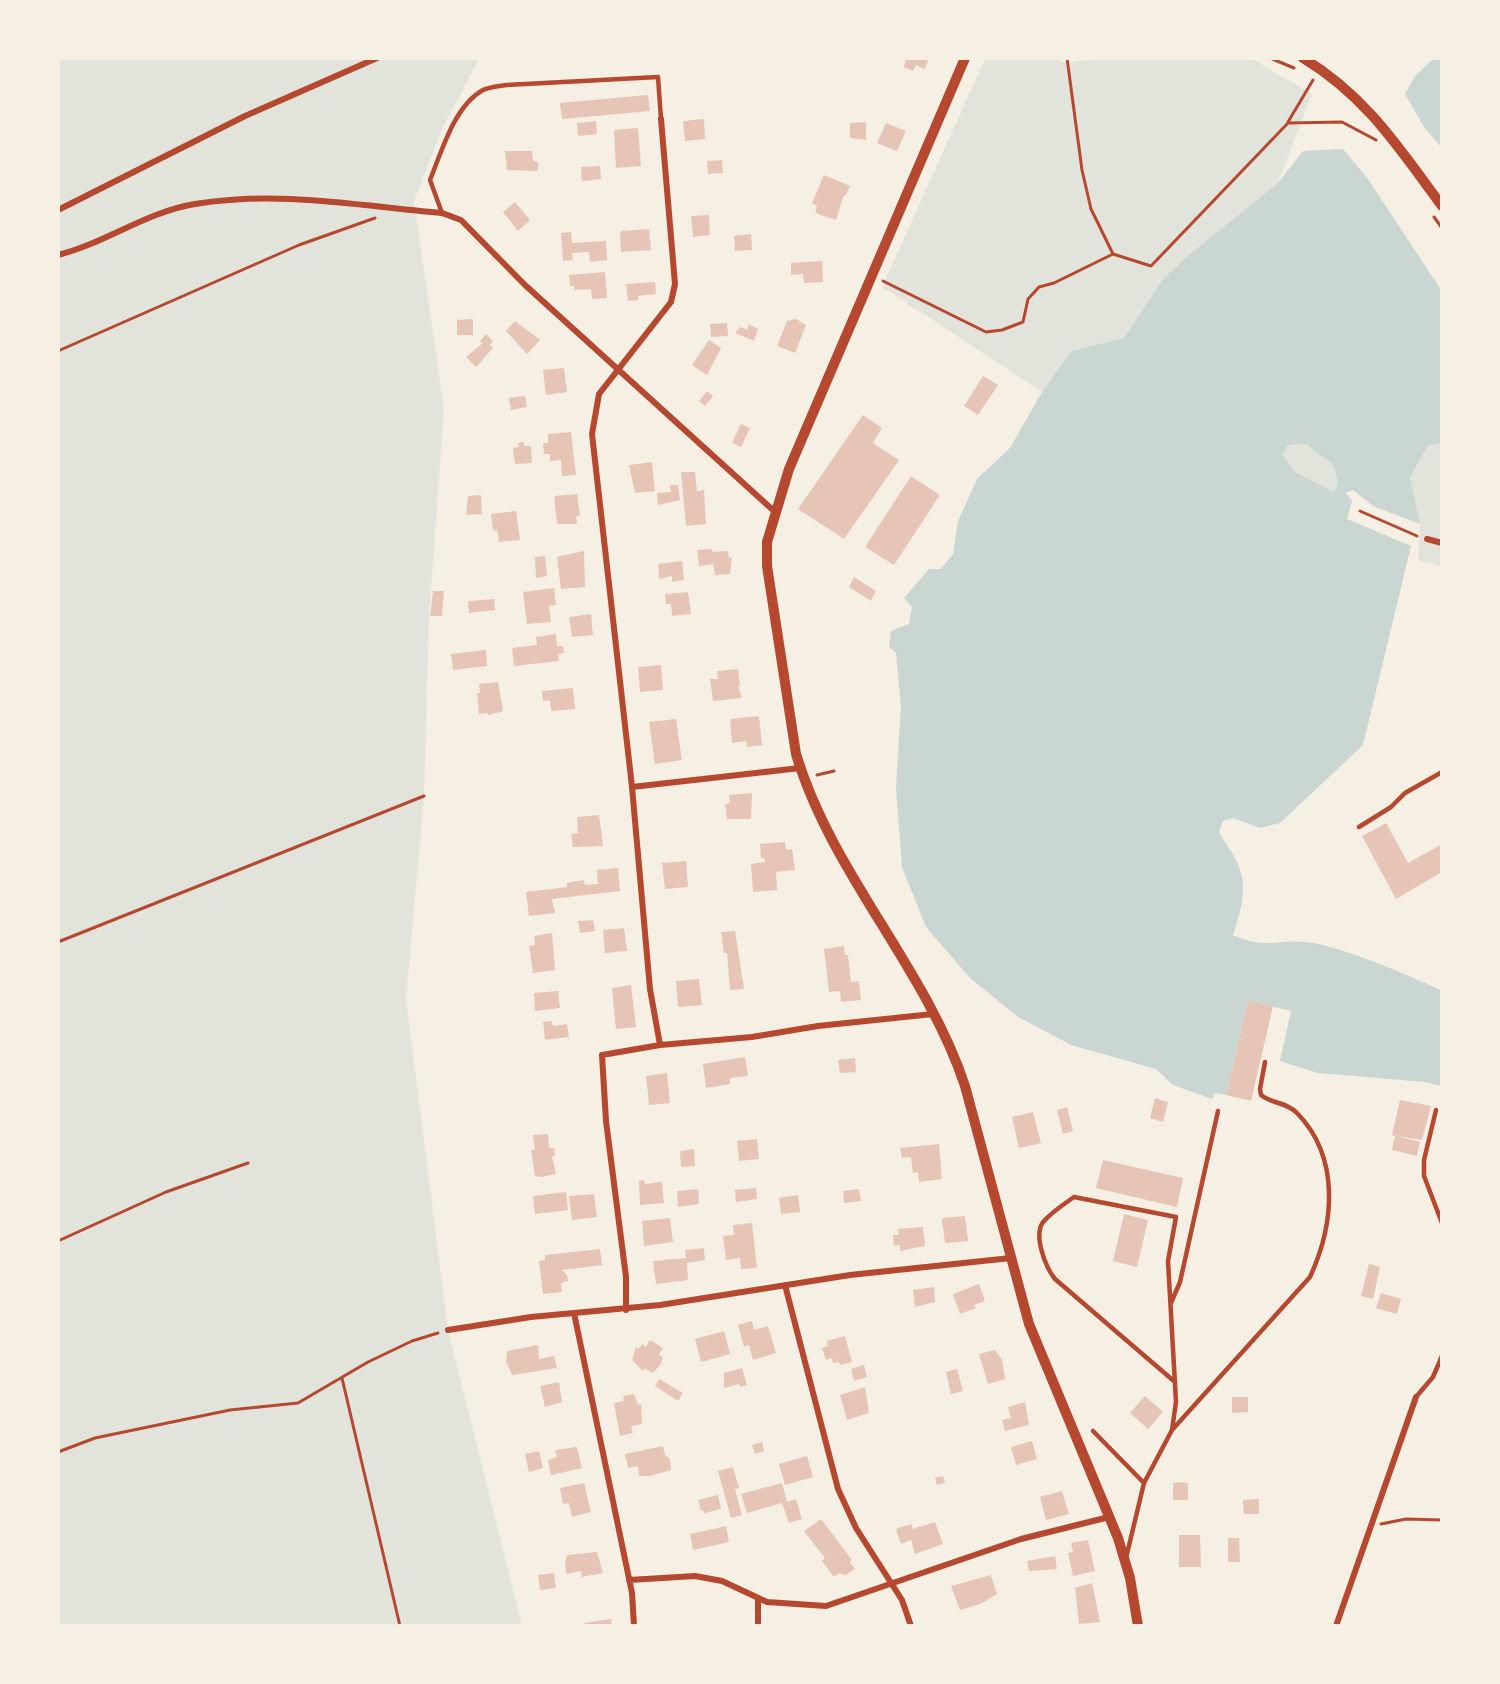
<!DOCTYPE html>
<html>
<head>
<meta charset="utf-8">
<style>
	body { margin:0 }
	#map { position:relative; width:1500px; height:1684px; overflow:hidden; background:#f6efe4; font-family:"Source Serif 4",serif }
	canvas { display:block }
	.frame { position:absolute; inset:0; border:60px solid #f6efe4; pointer-events:none }
</style>
</head>
<body>
<div id="map">
<canvas width="1500" height="1684"></canvas>
<div class="frame"></div>
</div>
<script>
const ctx = document.querySelector('canvas').getContext('2d');
ctx.lineJoin = 'round';
function fill(path, color) { ctx.fillStyle = color; ctx.fill(path, 'evenodd'); }
function strokePath(path, color, width, dash) { ctx.strokeStyle = color; ctx.lineWidth = width; ctx.lineCap = dash ? 'butt' : 'round'; ctx.setLineDash(dash || []); ctx.stroke(path); }
fill(new Path2D(`
	M1055 58 1062 62 1126 58 1252 59 1312 94 1278 183 1191 253 1163 279 1124 338 1071 351 1042 392 882 287 985 59Z
	M58 59H479L442 129 414 201 444 409 429 618 424 796 406 999 448 1330 522 1625H59Z
	M1441 443V566L1418 560 1420 524 1410 479 1428 445Z
	M1307 444 1334 466 1338 483 1333 492 1295 472 1283 455 1288 445Z`), '#e2e4dc');
fill(new Path2D(`
	M1434 58 1441 59V147L1424 127 1405 94 1415 76Z
	M1343 149 1368 179 1441 290V443L1428 445 1410 478 1420 524 1373 506 1353 490 1346 493 1352 501 1347 519 1411 546 1363 745 1280 823 1260 828 1233 818 1223 821 1219 832C1224 842 1231 850 1236 860 1249 884 1241 911 1233 935 1265 950 1276 939 1306 942 1345 947 1404 974 1441 990V1086L1425 1082 1318 1073 1280 1061 1291 1011 1248 1001 1226 1095 1215 1093 1212 1099 1173 1085 1156 1069 1071 1045 1018 1017 970 978 926 927 902 867 896 788 901 707 896 653 889 647 891 631 909 624 912 607 904 598 929 569H941L953 554 958 521 977 479 1010 448 1042 392 1071 351 1124 338 1163 279 1191 253 1278 183 1303 151ZM1307 444 1334 466 1338 483 1334 492 1295 472 1283 455 1288 445Z`), '#c9d6d2');
fill(new Path2D(`
	M906 58H929L925 69 916 65 913 71 904 67Z
	M648 95 650 111 562 119 560 103Z
	M704 119 705 139 685 141 683 121Z
	M596 121 597 134 578 136 577 123Z
	M866 122V140L850 138V123Z
	M886 123 906 131 897 151 877 143Z
	M638 128 641 166 616 168 614 130Z
	M505 151H532L533 160 539 163 537 171 507 170Z
	M722 160 723 173 708 174 707 161Z
	M600 166 601 179 582 181 581 167Z
	M824 175 850 186 846 195 843 197 836 220 818 214 815 211 817 206 812 203Z
	M515 202 530 220 518 231 503 212Z
	M709 215 710 235 693 237 691 216Z
	M649 229 651 250 621 252 620 233 622 231Z
	M571 232 572 243 606 241 607 260 590 262 589 252 572 253 573 260 563 261 561 233Z
	M751 234 752 250 735 251 734 236Z
	M822 261 823 282 804 283 803 274 791 275V263Z
	M605 272 607 298 592 299 591 289 575 290 574 286H570L569 275Z
	M655 282 656 294 638 296V300L628 301 626 284Z
	M473 319V335H457V320Z
	M796 319 806 325 795 353 777 346 787 321Z
	M515 321 540 340 527 354 506 331Z
	M727 323 728 336 711 337 710 324Z
	M748 324 758 329 754 341 735 333 740 327 748 330Z
	M486 334 493 341 490 345 493 348 476 367 466 357 483 343 480 341Z
	M709 340 721 348 707 375 692 365Z
	M564 368 567 392 546 395 543 370Z
	M983 376 998 385 978 415 964 406Z
	M707 391 713 396 705 406 699 401Z
	M525 396 527 407 511 410 509 398Z
	M863 415 882 428 873 443 899 460 844 539 798 509Z
	M741 424 750 428 741 447 732 443Z
	M571 432 576 475 562 476 561 460 550 461V454H544L543 443H548V434Z
	M524 442V446H531L532 463 515 464 513 448 519 447 518 443Z
	M652 462 655 491 635 493 629 465Z
	M681 472H695L697 491 704 490 706 524 686 526Z
	M911 476 940 495 894 565 865 547Z
	M670 485H678L680 500 658 505 657 493 671 492Z
	M577 494 580 516H576L577 524H557L554 496Z
	M481 495 482 514 466 515 468 496Z
	M516 511 520 540 499 542 497 530 493 531 491 514Z
	M712 549V552L728 551 729 558 732 557 730 574 715 575 713 564 699 566 697 550Z
	M584 551 585 587 561 589 557 557Z
	M545 556 547 576 536 578 535 557Z
	M682 561 684 580 672 582V576L659 579 658 564Z
	M854 577 876 591 871 601 849 587Z
	M554 588 556 605 549 606 551 622 527 624 523 592Z
	M433 591H444L442 616H430Z
	M688 592 691 614 672 616 671 604H666L665 594Z
	M494 599 495 610 469 613 468 601Z
	M591 614 593 635 572 637 569 617Z
	M556 634 557 646H563L564 653 558 654 559 661 514 666 512 648 537 645 536 637Z
	M486 650 487 666 453 670 451 654Z
	M661 665 663 690 640 692 638 667Z
	M738 669 740 686H738L742 698 713 701 710 679H718L717 671Z
	M498 682 503 711 489 715 487 713 479 714 477 693H480L479 684Z
	M573 688 575 709 551 711 550 700 543 701 542 691Z
	M759 716 762 745 747 747 746 741 732 743 730 719Z
	M676 719 682 760 655 764 649 722Z
	M752 793 751 819H727L725 804 730 803 729 795Z
	M599 815 603 846 573 847 571 834 578 833 577 817Z
	M1386 823 1408 863 1442 844V872L1396 899 1362 836Z
	M785 842 786 850 792 849 795 870 776 872 777 890 753 892 751 864 765 862 764 858H761L760 844Z
	M686 861 688 887 665 889 662 863Z
	M618 868 620 891 552 899 555 913 529 916 526 892 567 887V883L584 880 585 885 598 884 597 870Z
	M593 920 595 931 580 933 578 921Z
	M624 928 627 951 605 953 603 930Z
	M735 931 744 989 730 990 727 953H724L721 932Z
	M552 933 555 970 533 973 529 946 535 945 534 936Z
	M844 946 845 955H848L851 982 859 981 861 1000 841 1002 840 991 829 992 824 949Z
	M699 979 702 1005 678 1007 676 981Z
	M631 985 636 1027 616 1029 612 988Z
	M558 991 560 1008 535 1011 534 993Z
	M1248 1001 1273 1006 1251 1101 1226 1095Z
	M552 1021 553 1026 567 1024 569 1037 545 1040 543 1022Z
	M745 1057 748 1076 730 1078V1084L706 1088 703 1064Z
	M855 1058 856 1072 840 1073 838 1060Z
	M667 1073 670 1103 649 1105 646 1076Z
	M1155 1098 1168 1102 1163 1122 1150 1118Z
	M1400 1100 1431 1106 1422 1140 1397 1136 1420 1142 1417 1156 1392 1150 1395 1136 1392 1135Z
	M1067 1107 1073 1131 1063 1134 1057 1110Z
	M1033 1112 1041 1143 1019 1148 1012 1117Z
	M548 1134 549 1148H554L555 1156H552L556 1174 542 1177 535 1176 531 1150H535L533 1135Z
	M757 1139 759 1159 739 1161 737 1141Z
	M939 1144 942 1179 919 1182 918 1172 913 1173 911 1157 902 1158 900 1148Z
	M694 1149 695 1166 681 1167 680 1151Z
	M1103 1160 1183 1178 1177 1207 1096 1188Z
	M644 1180 645 1184 662 1182 664 1203 640 1205 639 1181Z
	M756 1188 757 1199 736 1202 735 1190Z
	M698 1189 699 1204 678 1207 677 1191Z
	M859 1189 861 1201 844 1203 843 1191Z
	M566 1192 568 1210 535 1214 533 1196Z
	M594 1194 597 1217 572 1220 569 1196Z
	M798 1195 800 1212 781 1214 779 1198Z
	M1124 1214 1148 1220 1137 1267 1113 1261Z
	M965 1216 968 1241 945 1243 942 1218Z
	M670 1218 673 1242 644 1246 642 1221Z
	M752 1223 757 1268 741 1269 740 1258 726 1260 723 1236 734 1235 733 1225Z
	M923 1227 925 1246 900 1251V1245L894 1246 893 1235H899L898 1229Z
	M704 1248 705 1260 687 1263 688 1280 656 1284 653 1261 686 1258 685 1250Z
	M600 1249 602 1265 562 1270 567 1275 568 1281 561 1283 562 1292 543 1294 539 1261 545 1260V1255Z
	M1369 1264 1380 1267 1373 1299 1361 1296Z
	M979 1284 985 1301 974 1305 976 1308 960 1314 953 1294Z
	M934 1287 935 1302 915 1307 913 1290Z
	M1381 1293 1401 1299 1397 1314 1376 1308Z
	M752 1321 754 1330 768 1326 776 1353 753 1360 749 1345 744 1347 738 1325Z
	M724 1331 730 1354 701 1362 695 1339Z
	M845 1336 852 1362 840 1365 839 1362 833 1363 832 1358 826 1360 822 1348 828 1346 827 1341Z
	M650 1340 663 1348 659 1355 663 1357 661 1364 653 1373 644 1368 643 1371 632 1360 636 1347 639 1349 642 1344 646 1347Z
	M538 1345 539 1359 554 1356 557 1368 512 1375 506 1361 507 1351Z
	M995 1350 1002 1360 1005 1379 988 1384 979 1354Z
	M864 1365 867 1377 854 1381 851 1369Z
	M742 1368 747 1385 740 1387 739 1384 724 1388V1373Z
	M957 1369 963 1391 951 1394 946 1372Z
	M659 1379 683 1393 678 1401 655 1386Z
	M559 1382 562 1402 545 1407 540 1386Z
	M865 1387 869 1413 847 1420 840 1395Z
	M634 1394 638 1405 641 1404 642 1424 631 1426 633 1433 620 1436 614 1403 624 1401 623 1396Z
	M1145 1396 1163 1412 1148 1429 1130 1413Z
	M1232 1397H1248V1412L1232 1413Z
	M1025 1402 1029 1425 1005 1431 1002 1420 1011 1418 1008 1407Z
	M1032 1441 1037 1459 1016 1465 1011 1447Z
	M762 1442 764 1451 755 1454 752 1445Z
	M663 1446 665 1455 670 1459 671 1470 650 1476H639L638 1466 628 1468 625 1454Z
	M577 1447 582 1468 551 1475 548 1460 557 1457 555 1450Z
	M539 1451 543 1468 529 1472 525 1454Z
	M807 1456 813 1477 785 1485 779 1464Z
	M733 1467 739 1488 735 1489 742 1515 731 1518 718 1471Z
	M943 1476 945 1483 937 1485 935 1478Z
	M1182 1482 1188 1483V1500H1173V1483Z
	M584 1483 591 1512 572 1517 569 1503 563 1504 560 1488Z
	M782 1483 787 1502 796 1499 802 1519 789 1523 782 1503 747 1513 741 1494Z
	M1062 1491 1069 1514 1046 1520 1040 1497Z
	M718 1495 721 1509 704 1513 703 1510 701 1511 698 1500Z
	M1259 1499V1514H1244L1243 1500Z
	M821 1519 852 1560 850 1562 855 1569 846 1575 839 1573 834 1577 822 1561 825 1558 804 1531Z
	M935 1522 943 1544 915 1554 911 1540 901 1544 896 1529 911 1524 913 1529Z
	M726 1526 729 1542 693 1550 690 1534Z
	M1179 1535H1200L1201 1567H1179Z
	M1228 1538H1239L1240 1562H1228Z
	M1088 1540 1095 1571 1073 1576 1068 1553 1073 1552 1071 1543Z
	M597 1552 603 1573 582 1577 581 1571 566 1574 565 1564 567 1555Z
	M1055 1556 1057 1569 1029 1571 1027 1561Z
	M554 1573 556 1588 540 1590 538 1575Z
	M991 1575 997 1594 980 1604 960 1610 951 1586Z
	M1092 1583 1100 1622 1079 1624 1075 1588Z
	M611 1619 612 1626H584V1623Z`), '#e6c5b7');
strokePath(new Path2D(`
	M1067 58 1082 170 1091 209 1113 254
	M1270 58 1294 68
	M1288 122 1313 80
	M1434 217 1442 228
	M883 281 986 332 1002 330 1023 322 1028 299 1039 287 1054 283 1113 254 1151 266 1288 123 1342 122 1376 140
	M58 351 299 245 375 218
	M1360 511 1417 536
	M817 775 834 771
	M58 942 424 796
	M58 1241 166 1192 248 1163
	M342 1378 400 1626
	M58 1452 95 1438 230 1410 298 1403 368 1362 412 1341 438 1333
	M1381 1524 1406 1519 1442 1520`), '#b5482f', 3);
strokePath(new Path2D(`
	M442 213 430 180C442 151 454 106 483 90 489 87 499 86 506 85L658 77 661 119
	M1359 827 1391 807 1405 793 1442 772
	M1436 1110 1424 1160V1176L1442 1223
	M1171 1303 1180 1282 1218 1111
	M1416 1397 1433 1377 1442 1356
	M1172 1430 1310 1277C1334 1225 1341 1158 1297 1113 1287 1102 1272 1104 1261 1095L1260 1089 1265 1062
	M1093 1431 1144 1483
	M1126 1558 1144 1483 1172 1430 1176 1402 1168 1261 1176 1217 1074 1197C1064 1204 1052 1212 1044 1221 1032 1234 1046 1268 1055 1279L1175 1382`), '#b5482f', 4.5);
strokePath(new Path2D(`
	M58 210 245 116 377 58
	M58 255C106 243 146 212 195 204 278 190 360 206 442 213L461 220 525 285 774 511
	M1427 539 1442 543
	M632 787 800 768
	M660 1045 752 1037 818 1026 933 1014
	M785 1285 838 1489 856 1528 902 1600 911 1626
	M626 1310V1277L606 1121 602 1055 660 1045 650 989 632 787 592 434 599 394 671 302 675 284 661 119
	M574 1313 632 1593 634 1626
	M448 1330 531 1317 660 1305 850 1275 1011 1258
	M629 1580 695 1576 722 1581 767 1602 826 1606 1021 1539 1109 1517
	M758 1598V1626
	M1336 1626 1416 1397`), '#b5482f', 6);
strokePath(new Path2D(`
	M965 58 789 469 767 542V566L796 754C832 874 926 968 965 1086L1029 1324 1118 1538 1130 1578 1138 1626
	M1303 58C1366 96 1399 148 1442 206`), '#b5482f', 10);
</script>
</body>
</html>
